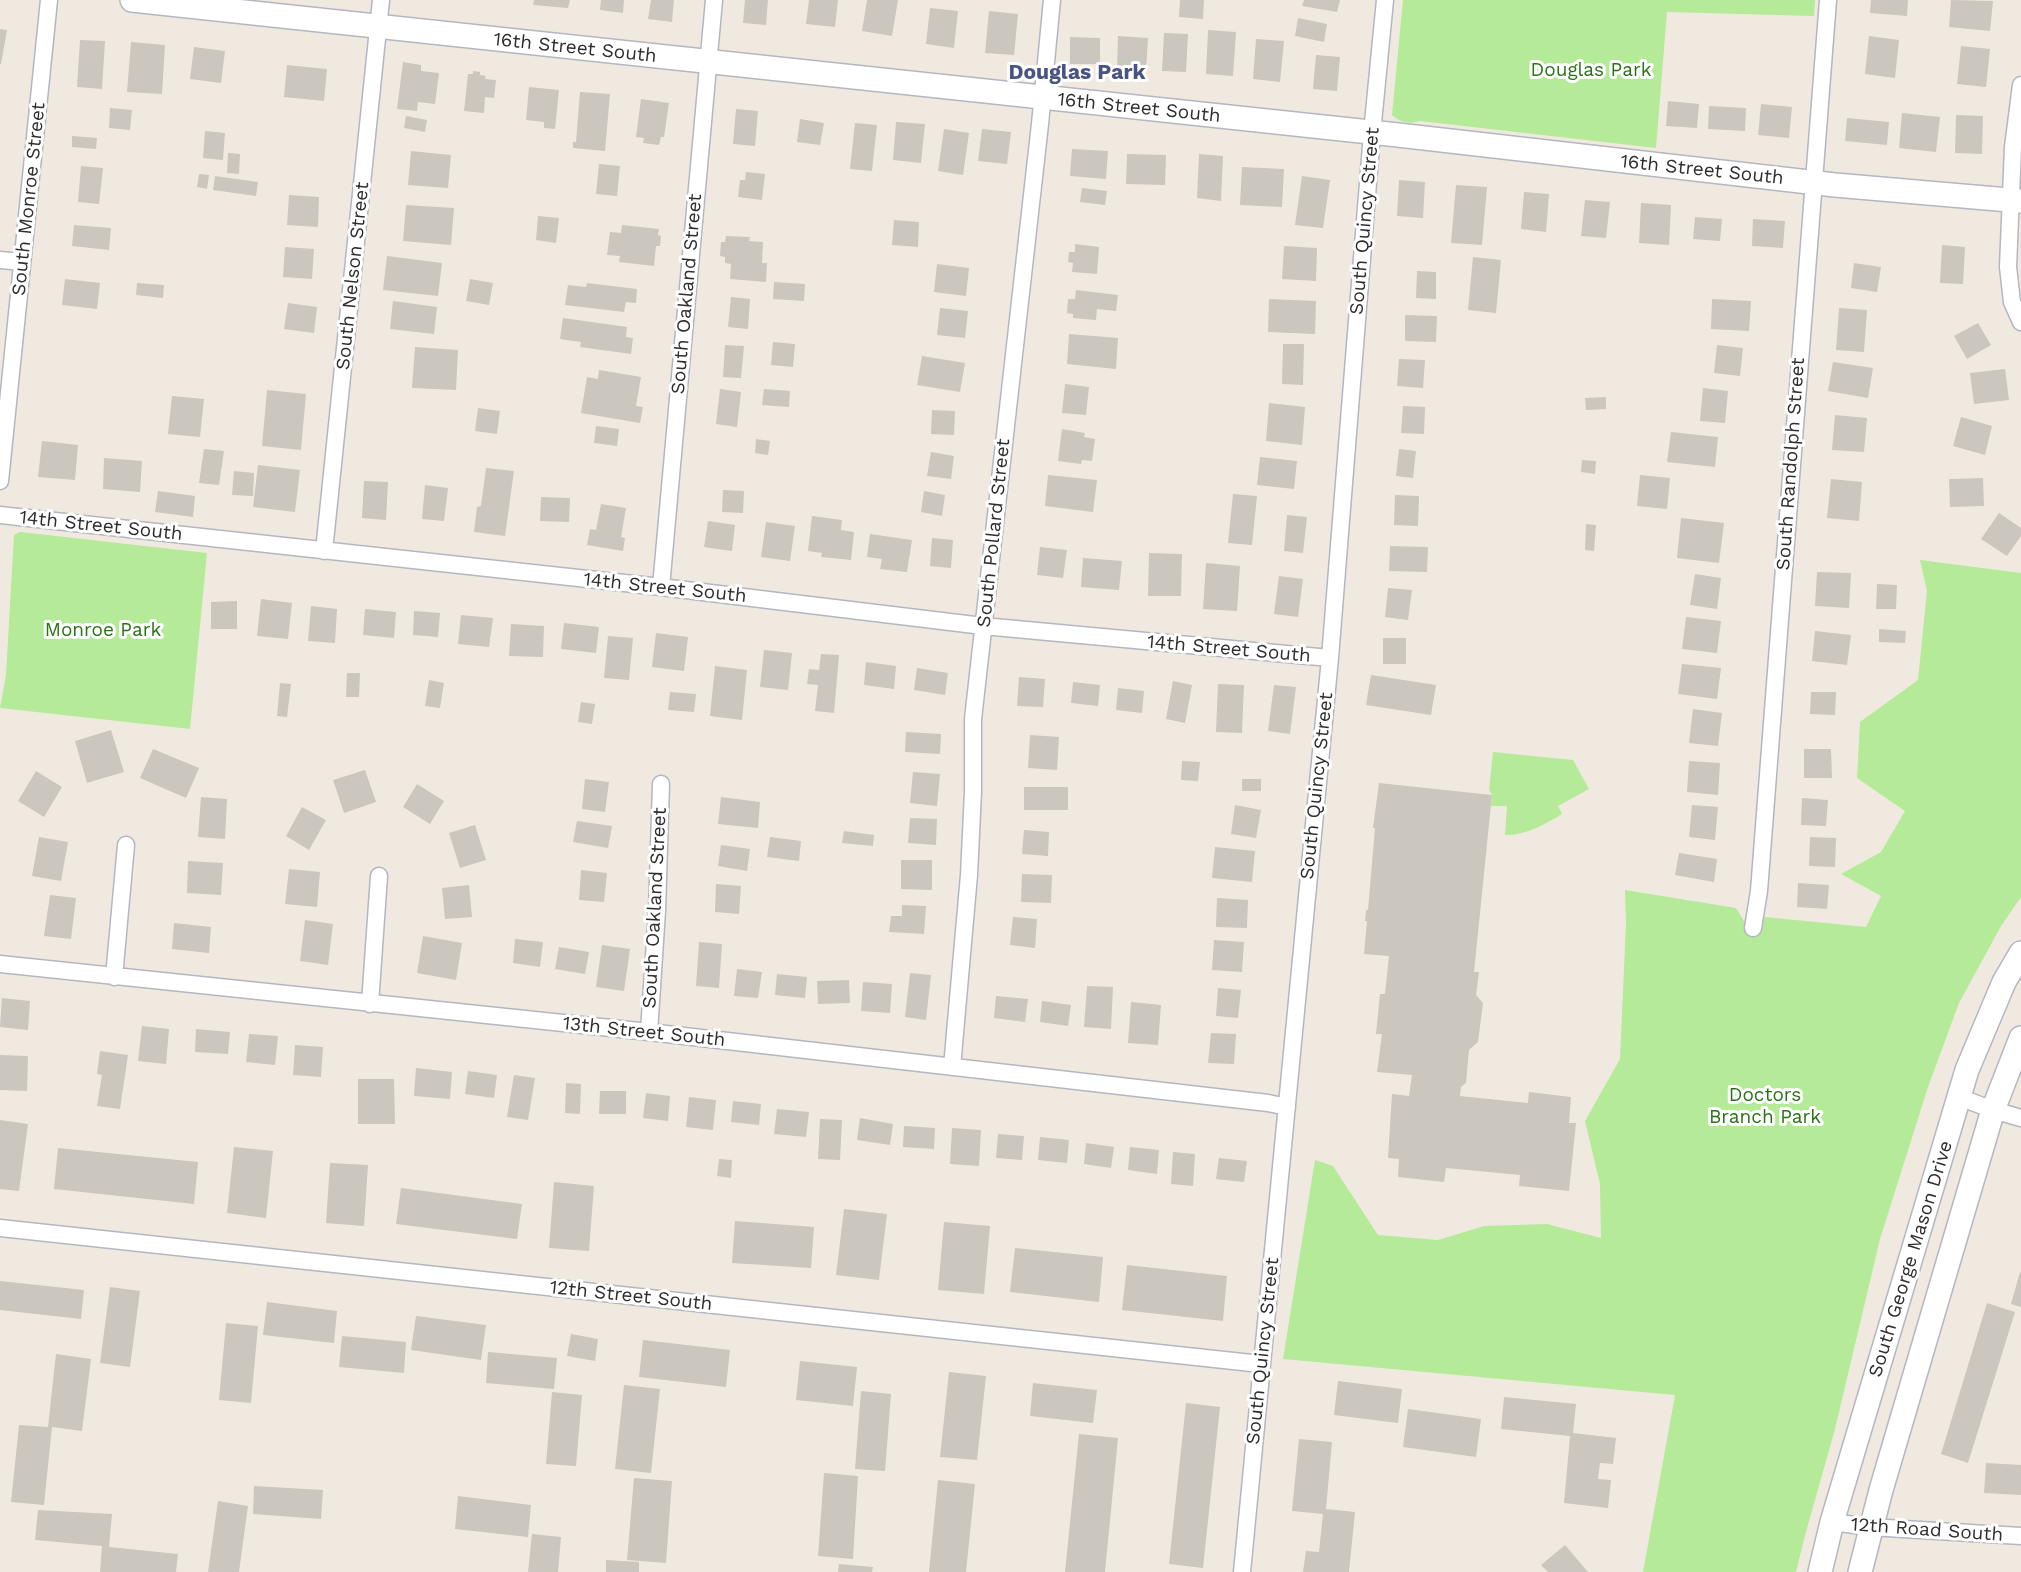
<!DOCTYPE html>
<html>
<head>
<meta charset="utf-8">
<style>
	body { margin:0 }
	canvas { display:block; background:#f0e9e0 }
</style>
</head>
<body>
<canvas width="2021" height="1572"></canvas>
<script>
const ctx = document.querySelector('canvas').getContext('2d');
ctx.lineJoin = 'round';
function fill(path, color) { ctx.fillStyle = color; ctx.fill(path, 'evenodd'); }
function strokePath(path, color, width, dash) { ctx.strokeStyle = color; ctx.lineWidth = width; ctx.lineCap = dash ? 'butt' : 'round'; ctx.setLineDash(dash || []); ctx.stroke(path); }
function drawText(font, color, halo, rows, align = 'center') {
  ctx.font = font + ' "Work Sans",sans-serif'; ctx.lineWidth = 6; ctx.setLineDash([]); ctx.textBaseline = 'middle'; ctx.strokeStyle = halo; ctx.fillStyle = color; for (const [text, x, y, turn = 0] of rows) {
    ctx.save(); ctx.translate(x, y); ctx.rotate((+turn || 0) * Math.PI / 180); ctx.textAlign = isNaN(turn) ? turn : align; if (halo) ctx.strokeText(text, 0, 0); ctx.fillText(text, 0, 0); ctx.restore();
  }
}
fill(new Path2D(`
	M1403 0H1815L1814 16 1667 12 1656 148 1420 121C1409 124 1401 123 1392 115Z
	M20 532 207 553 190 729 0 708 6 675 14 535Z
	M1920 560 2021 573V897L2001 926 1959 1003 1928 1087 1880 1239 1835 1429 1804 1539 1796 1572H1643L1675 1395 1283 1359 1315 1160 1333 1166 1378 1235 1438 1240 1484 1226 1547 1224 1601 1238 1600 1184 1585 1121 1620 1059 1626 923 1625 890 1736 908 1752 934 1765 917 1866 927 1881 896 1841 874 1881 852 1905 811 1857 778 1860 722 1918 680 1927 591Z
	M1493 752 1573 760 1589 789 1558 806 1562 814C1545 824 1525 836 1505 835L1507 806H1491L1492 795 1489 790Z`), '#b5ea99');
fill(new Path2D(`
	M534 0H570L568 8 533 5Z
	M601 0H624L623 13 600 10Z
	M651 0H674L672 22 648 19Z
	M745 0H768L766 25 743 23Z
	M809 0H838L835 27 806 24Z
	M867 0H898L892 36 862 31Z
	M1180 0H1204L1203 19 1179 17Z
	M1304 0H1340L1337 12 1302 6Z
	M1871 0H1908L1907 16 1870 13Z
	M1951 0 1993 1 1990 31 1949 27Z
	M930 8 958 11 954 48 926 44Z
	M989 11 1018 14 1014 55 985 53Z
	M1298 18 1327 24 1324 42 1295 36Z
	M0 29 7 30 1 64H0Z
	M1208 30 1236 32 1233 76 1206 74Z
	M1164 33 1188 34 1186 72 1162 71Z
	M1118 36 1148 38 1146 70 1117 69Z
	M1869 36 1899 40 1895 78 1865 74Z
	M1070 37 1100 38V64H1070Z
	M1256 39 1284 41 1280 82 1253 79Z
	M80 40 105 41 102 89 77 87Z
	M131 42 165 45 162 94 127 92Z
	M1961 46 1990 49 1986 87 1957 84Z
	M194 47 225 51 221 83 190 79Z
	M1316 55 1340 57 1337 91 1313 89Z
	M403 62 421 65V71L439 73 435 104 418 102 417 111 397 109Z
	M287 65 327 69 324 101 284 97Z
	M473 71 480 72V75L486 76 485 79 496 80 494 98 485 97 484 113 464 111 468 74H473Z
	M529 87 559 90 555 129 544 128V122L526 120Z
	M580 92 610 94 605 151 573 148V142H576Z
	M641 99 669 103 664 137H661L659 145 643 143 644 138 636 137Z
	M1668 101 1699 104 1697 128 1666 126Z
	M1761 104 1792 107 1789 138 1758 135Z
	M1709 106 1746 108 1745 131 1708 129Z
	M110 108 132 110 130 130 109 128Z
	M736 109 758 111 755 146 733 144Z
	M1902 113 1940 117 1936 152 1899 148Z
	M1956 115 1983 116 1982 154 1955 153Z
	M406 116 427 120 425 132 404 128Z
	M1847 118 1889 122 1887 145 1845 141Z
	M800 119 824 123 820 145 797 142Z
	M896 122 925 124 921 163 893 160Z
	M855 123 877 125 872 171 850 169Z
	M944 129 969 133 963 175 938 171Z
	M982 129 1011 132 1007 164 978 161Z
	M205 131 225 133 223 160 203 158Z
	M72 136 97 138 96 149 72 147Z
	M1072 149 1108 151 1106 179 1070 176Z
	M411 151 451 155 448 188 408 185Z
	M228 153 240 154 239 174 227 173Z
	M1127 154 1166 155 1165 185 1126 184Z
	M1199 154 1223 156 1221 201 1197 198Z
	M599 164 620 166 617 196 596 194Z
	M81 166 103 168 99 204 78 202Z
	M1242 167 1284 169 1282 207 1240 205Z
	M746 172 765 174 762 200 738 197 740 180H745Z
	M199 174 209 175 207 189 197 187Z
	M215 176 258 182 256 196 213 190Z
	M1302 176 1330 180 1323 228 1295 225Z
	M1399 180 1425 182 1423 218 1397 216Z
	M1456 185 1487 187 1482 245 1451 243Z
	M1082 188 1107 191 1105 205 1080 202Z
	M1524 192 1549 194 1546 232 1521 229Z
	M289 195 319 197 318 227 287 225Z
	M1585 200 1610 202 1606 238 1581 236Z
	M1641 203 1671 205 1669 245 1639 243Z
	M406 205 454 208 451 245 403 241Z
	M538 216 559 218 556 243 536 240Z
	M1695 217 1722 219 1720 241 1693 239Z
	M1753 219 1785 221 1783 248 1752 246Z
	M894 220 919 222 918 247 892 245Z
	M74 225 111 228 109 250 72 246Z
	M622 225 659 229 658 235 661 236 660 246H656L654 266 619 262 620 256 607 255 610 232 621 233Z
	M726 236 750 237 749 241 763 242 762 263H767L766 282 730 279 731 264 725 263V257L720 256 721 242H725Z
	M1075 244 1099 247 1097 274 1072 272 1073 263 1068 262 1069 252H1075Z
	M1942 245 1965 247 1963 284 1940 283Z
	M1284 246 1317 248 1316 281 1282 279Z
	M285 247 314 249 312 279 283 277Z
	M387 256 442 263 438 296 383 290Z
	M1473 257 1501 260 1496 313 1468 310Z
	M1854 263 1881 267 1877 292 1851 288Z
	M937 264 969 268 966 296 934 292Z
	M1417 271 1436 272V299L1416 298Z
	M65 279 100 283 97 309 62 305Z
	M470 279 493 283 489 305 466 301Z
	M774 282 805 284 804 301 773 299Z
	M137 283 164 285 163 298 136 295Z
	M587 283 637 289 636 303 626 302 624 312 565 305 568 285 586 287Z
	M1076 290 1118 295 1116 311 1097 309 1096 320 1073 318V314L1067 313 1068 299H1075Z
	M731 297 750 299 748 329 728 327Z
	M1269 299 1316 301 1315 334 1268 332Z
	M1712 299 1751 301 1749 331 1711 329Z
	M393 301 437 307 434 334 390 329Z
	M288 303 317 307 314 333 284 329Z
	M940 308 968 311 965 338 937 335Z
	M1839 308 1867 310 1864 352 1836 350Z
	M1405 315 1437 316 1436 342 1405 341Z
	M563 318 627 327 626 337 633 338 631 354 580 347 581 342 560 339Z
	M1978 323 1991 345 1967 359 1954 336Z
	M1069 334 1118 338 1116 369 1067 364Z
	M773 342 795 344 793 367 771 365Z
	M1283 344H1304L1303 385 1282 384Z
	M725 345 744 346 741 378 723 377Z
	M1717 345 1743 348 1740 376 1714 373Z
	M415 347 458 350 456 390 412 388Z
	M922 356 965 363 960 392 917 385Z
	M1399 359 1425 360 1423 388 1397 386Z
	M1833 362 1873 368 1868 398 1828 391Z
	M2005 369 2009 400 1974 404 1970 373Z
	M599 370 641 377 636 406 643 407 640 423 581 413 587 377 598 379Z
	M1065 384 1089 387 1086 415 1062 413Z
	M1703 388 1728 391 1725 423 1700 421Z
	M720 389 741 392 737 427 716 424Z
	M764 389 790 391 789 407 762 405Z
	M267 390 306 394 301 450 262 446Z
	M172 396 204 399 200 437 168 434Z
	M1606 397V409L1586 410 1585 398Z
	M1269 403 1305 407 1302 445 1266 441Z
	M1403 406 1425 407 1424 434 1401 433Z
	M478 408 500 411 497 434 475 431Z
	M932 410 955 411 954 435 931 434Z
	M1835 415 1867 418 1864 452 1832 450Z
	M1961 417 1992 426 1985 455 1953 446Z
	M596 426 619 429 617 446 594 443Z
	M1062 429 1085 433 1084 437 1095 439 1092 461 1082 460 1081 464 1058 461Z
	M1671 432 1718 437 1715 467 1667 462Z
	M756 439 770 441 768 455 755 453Z
	M42 441 78 445 75 480 38 477Z
	M204 449 224 451 219 485 199 483Z
	M1399 449 1416 451 1413 478 1396 476Z
	M931 452 954 456 951 479 927 476Z
	M1260 457 1297 461 1294 489 1257 485Z
	M104 458 142 461 140 492 103 489Z
	M1582 460 1596 461 1595 474 1581 472Z
	M258 465 300 470 295 512 253 507Z
	M486 468 514 471 505 536 474 532 477 507 481 506Z
	M234 471 254 473 253 496 232 495Z
	M1048 475 1097 480 1093 512 1045 506Z
	M1640 475 1670 478 1667 509 1637 506Z
	M1983 478 1984 506 1950 507 1949 479Z
	M1831 479 1862 482 1859 521 1827 518Z
	M364 481 388 482 386 520 362 518Z
	M425 485 448 488 444 521 422 519Z
	M723 490 744 491 743 513 722 512Z
	M158 491 195 496 193 517 155 512Z
	M924 491 945 495 942 516 921 512Z
	M1233 494 1257 496 1252 545 1228 543Z
	M1395 495 1419 496 1418 526 1394 525Z
	M541 497 570 498 569 522 540 521Z
	M601 504 626 508 621 537 625 538 623 551 587 545 590 529 596 530Z
	M1999 513 2021 528V536L2007 556 1981 539Z
	M1287 515 1307 517 1303 553 1284 551Z
	M812 516 842 520 841 530 854 532 851 560 821 557 822 553 808 551Z
	M1681 518 1724 523 1719 563 1677 558Z
	M708 521 735 525 732 551 704 547Z
	M766 522 795 526 790 561 761 557Z
	M1586 524 1596 525 1594 551 1585 550Z
	M870 534 912 540 907 572 880 569 882 559 867 557Z
	M932 538 953 540 951 568 930 566Z
	M1390 546 1428 547 1427 572 1389 571Z
	M1040 547 1067 550 1063 578 1037 575Z
	M1149 553 1182 554 1181 596H1148Z
	M1083 558 1122 561 1119 590 1081 587Z
	M1206 563 1240 566 1237 611 1203 609Z
	M1817 572 1851 573 1849 608 1815 606Z
	M1695 574 1721 578 1717 609 1690 605Z
	M1279 576 1303 579 1298 617 1274 614Z
	M1877 584 1897 585 1896 609H1876Z
	M1388 588 1412 590 1408 620 1385 617Z
	M261 599 292 603 288 639 257 636Z
	M237 601V629H211V602Z
	M311 606 337 609 335 643 308 641Z
	M365 609 396 612 394 638 363 635Z
	M414 611 440 613 438 637 413 635Z
	M461 615 493 618 489 647 458 644Z
	M1686 617 1721 621 1717 653 1682 649Z
	M564 623 599 627 596 653 561 649Z
	M511 624 544 626 543 657 509 656Z
	M1879 629 1906 631 1905 643 1879 642Z
	M1815 631 1851 635 1847 665 1812 661Z
	M656 633 688 637 684 671 652 667Z
	M608 636 633 638 629 680 604 678Z
	M1383 638H1406V664H1383Z
	M764 650 792 653 788 690 760 687Z
	M821 654 839 655 834 713 815 711 818 685 807 684 809 669 819 670Z
	M866 662 896 666 894 689 864 685Z
	M1682 664 1721 668 1717 699 1678 694Z
	M715 666 747 670 742 720 710 716Z
	M917 668 948 673 945 695 914 690Z
	M347 673H360L359 697H346Z
	M1371 675 1436 685 1431 715 1366 705Z
	M1019 677 1045 679 1043 707 1017 706Z
	M429 680 444 683 440 708 425 706Z
	M1173 681 1192 685 1185 723 1166 719Z
	M1073 682 1100 685 1098 706 1071 703Z
	M280 683 291 684 287 717 277 716Z
	M1218 684 1244 685 1242 733 1216 732Z
	M1274 685 1296 687 1290 734 1268 731Z
	M1118 688 1144 691 1142 713 1116 710Z
	M670 692 696 694 694 712 668 710Z
	M1811 692H1836L1835 715 1810 714Z
	M581 702 595 704 592 724 578 722Z
	M1693 709 1722 713 1718 746 1689 743Z
	M111 730 124 772 87 783 75 741Z
	M906 732 941 734 940 754 905 752Z
	M1030 735 1059 737 1057 770 1028 768Z
	M153 749 199 768 186 798 140 778Z
	M1804 749H1831L1832 778H1804Z
	M1182 761 1200 762 1198 781 1181 780Z
	M1689 761 1720 763 1718 795 1687 792Z
	M365 770 376 802 344 813 333 780Z
	M36 771 62 787 44 817 18 801Z
	M913 772 940 774 937 806 910 803Z
	M585 779 609 782 605 812 582 809Z
	M1242 779H1261V791H1242Z
	M1379 783 1492 795 1474 972H1479L1476 995 1483 1003 1478 1042 1469 1050 1466 1083 1461 1087 1460 1096 1528 1103 1529 1092 1571 1097 1569 1123H1576L1569 1191 1519 1186 1520 1175 1446 1168 1444 1182 1398 1177 1399 1159 1388 1158 1392 1094 1409 1096 1412 1075 1377 1072 1382 1034H1376L1380 994H1385L1389 956 1364 954 1367 921H1365L1366 910H1368L1375 828H1373Z
	M417 784 444 801 430 824 403 807Z
	M1024 787H1068V810H1024Z
	M201 797 227 799 225 839 198 837Z
	M721 797 760 802 758 828 718 824Z
	M1802 798 1828 800 1826 826 1801 825Z
	M1235 805 1261 810 1256 838 1231 834Z
	M1692 805 1718 807 1715 840 1689 837Z
	M302 807 326 820 309 850 286 836Z
	M910 818 937 819 936 845 908 843Z
	M577 821 612 826 608 848 573 842Z
	M475 825 486 860 460 868 449 833Z
	M1024 830 1049 832 1048 856 1022 854Z
	M844 831 874 835 873 846 842 843Z
	M39 837 68 842 61 881 32 876Z
	M770 837 801 841 799 861 767 857Z
	M1810 837 1836 838 1835 867 1809 866Z
	M721 845 750 849 747 871 718 866Z
	M1215 847 1255 851 1252 882 1212 878Z
	M1679 853 1717 859 1714 882 1675 875Z
	M901 860H932V890L901 889Z
	M188 861 223 863 221 895 187 893Z
	M289 869 320 872 317 907 285 904Z
	M581 870 607 873 604 902 579 900Z
	M1022 874 1052 875 1051 903 1021 902Z
	M1798 883 1829 885 1827 909 1797 907Z
	M716 884 741 886 739 914 715 912Z
	M469 885 472 917 445 919 442 888Z
	M50 895 76 898 71 939 44 936Z
	M1217 898 1248 900 1247 928 1216 927Z
	M902 905 926 906 924 934 889 932 891 916H902Z
	M1013 917 1037 919 1035 948 1010 945Z
	M305 920 333 924 328 965 300 961Z
	M174 923 211 927 209 953 172 949Z
	M423 936 462 943 456 980 417 973Z
	M515 939 543 942 540 967 513 963Z
	M1214 940 1244 942 1242 972 1212 970Z
	M699 942 722 944 719 988 696 986Z
	M602 945 630 949 624 991 596 987Z
	M559 947 589 952 585 974 555 969Z
	M737 969 762 972 758 998 734 996Z
	M910 973 931 975 926 1020 905 1017Z
	M777 974 807 977 805 998 775 995Z
	M849 980 850 1003 818 1004 817 981Z
	M863 982 892 984 890 1013 861 1011Z
	M1087 986 1113 987 1111 1029 1084 1027Z
	M1218 988 1241 990 1238 1018 1216 1016Z
	M996 996 1028 999 1025 1022 994 1018Z
	M2 998 30 1001 28 1030 0 1027Z
	M1042 1001 1071 1005 1068 1026 1040 1022Z
	M1131 1002 1161 1005 1158 1045 1128 1043Z
	M142 1026 169 1029 166 1064 138 1061Z
	M196 1029 230 1032 228 1054 195 1052Z
	M1211 1033 1236 1034 1234 1064 1208 1063Z
	M249 1034 278 1036 275 1065 246 1062Z
	M295 1045 323 1047 321 1077 293 1075Z
	M100 1051 128 1055 120 1109 97 1106 102 1075 97 1074Z
	M0 1055 28 1056 27 1091 0 1090Z
	M416 1068 452 1072 450 1099 414 1096Z
	M468 1071 497 1075 494 1098 465 1094Z
	M514 1075 535 1078 528 1120 507 1117Z
	M358 1079H394L395 1124H358Z
	M566 1083 581 1084 580 1114 565 1113Z
	M600 1091H626V1114H599Z
	M646 1093 670 1096 668 1121 643 1118Z
	M689 1097 716 1100 713 1130 686 1127Z
	M733 1101 761 1104 759 1125 731 1122Z
	M777 1109 809 1112 806 1137 774 1134Z
	M860 1118 893 1124 890 1145 857 1140Z
	M820 1119 842 1120 840 1160 818 1159Z
	M0 1120 28 1124 19 1191 0 1189Z
	M904 1126 935 1128 934 1149 903 1147Z
	M952 1128 981 1130 979 1166 950 1164Z
	M998 1134 1024 1136 1022 1160 996 1158Z
	M1040 1137 1069 1140 1067 1163 1038 1160Z
	M1086 1143 1114 1147 1111 1168 1084 1164Z
	M234 1147 273 1151 266 1218 227 1213Z
	M1130 1147 1159 1150 1157 1174 1128 1170Z
	M58 1148 198 1162 194 1204 54 1189Z
	M1173 1152 1195 1154 1193 1186 1171 1184Z
	M1219 1158 1247 1161 1244 1182 1216 1179Z
	M719 1159 732 1160 731 1178 717 1176Z
	M330 1163 368 1165 364 1226 326 1223Z
	M554 1182 594 1186 589 1251 549 1248Z
	M401 1188 522 1204 517 1239 396 1224Z
	M844 1209 887 1214 879 1280 836 1275Z
	M735 1221 814 1227 811 1268 732 1263Z
	M944 1222 990 1226 984 1294 938 1290Z
	M1015 1248 1103 1257 1099 1302 1010 1292Z
	M1127 1265 1227 1276 1223 1321 1122 1310Z
	M2020 1272H2021V1307L2011 1304Z
	M0 1281 84 1290 81 1319 0 1310Z
	M110 1287 140 1291 130 1367 100 1363Z
	M267 1302 337 1311 334 1343 263 1335Z
	M1987 1303 2015 1312 1968 1463 1941 1454Z
	M416 1316 486 1325 481 1360 411 1350Z
	M226 1323 258 1326 251 1403 219 1400Z
	M571 1334 598 1339 595 1361 567 1356Z
	M342 1336 406 1342 404 1373 339 1367Z
	M643 1340 730 1350 726 1387 639 1377Z
	M488 1352 557 1358 554 1389 486 1383Z
	M56 1354 91 1359 82 1431 52 1427 44 1505 11 1502 19 1425 48 1427Z
	M800 1361 857 1367 853 1406 796 1400Z
	M949 1372 986 1376 977 1460 940 1457Z
	M1338 1381 1402 1389 1398 1423 1334 1415Z
	M1033 1383 1097 1390 1093 1423 1030 1416Z
	M624 1385 660 1389 651 1473 615 1469Z
	M861 1391 891 1394 885 1471 855 1469Z
	M552 1392 582 1395 576 1466 546 1464Z
	M1504 1397 1576 1404 1573 1433 1616 1438 1613 1464 1600 1463 1598 1479 1611 1480 1608 1508 1564 1503 1570 1436 1501 1429Z
	M1186 1403 1220 1407 1203 1568 1169 1564Z
	M1408 1409 1481 1419 1476 1457 1403 1447Z
	M1079 1434 1118 1438 1105 1572H1065Z
	M1299 1439 1332 1442 1326 1509 1355 1512 1349 1572H1303L1306 1551 1319 1552 1323 1514 1292 1511Z
	M1986 1463 2021 1465V1495L1984 1493Z
	M824 1473 858 1476 853 1559 818 1556Z
	M634 1478 672 1481 666 1563 627 1560Z
	M938 1480 975 1484 966 1572H929Z
	M254 1486 323 1490 321 1519 253 1514Z
	M458 1496 531 1505 528 1537 455 1529Z
	M218 1501 248 1506 239 1572H208Z
	M38 1510 112 1514 109 1547 178 1554 176 1572H100L102 1546 35 1540Z
	M532 1534 561 1537 558 1572H528Z
	M1565 1545 1588 1572H1548L1541 1565Z
	M606 1560 639 1562V1572H606Z
	M839 1564 873 1567 872 1572H838Z`), '#cbc7be');
const street = new Path2D(`
	M2021 85 2013 147 2008 267 2012 302 2021 322
	M0 260 22 262
	M0 481 49 0
	M0 515 661 587 983 626 1330 658
	M324 551 381 0
	M661 587 714 0
	M1753 928 1759 891 1828 0
	M0 964 649 1032 1268 1103 1287 1107
	M114 977 126 845
	M370 1004 379 876
	M649 1032 657 911 661 784
	M952 1067 969 875 973 792V719L1040 124 1052 0
	M1959 1097 1993 1110 2021 1118
	M0 1228 1261 1364
	M1832 1522 1870 1527 2021 1536
	M1242 1572 1330 658 1372 133 1385 0`);
const secondary = new Path2D(`
	M132 0 1398 135 1835 185 2021 201
	M1820 1572 1832 1522 1967 1070 2004 982 2021 953
	M1860 1572 1881 1490 1993 1110 2021 1038`);
strokePath(street, '#b4b6c2', 19);
strokePath(secondary, '#b4b6c2', 26);
strokePath(street, '#fff', 16);
strokePath(secondary, '#fff', 23);
drawText('19px', '#2e2e2e', '#fff', [
	["16th Street South",575,48,6],
	["16th Street South",1139,108,6],
	["16th Street South",1702,170,6],
	["South Monroe Street",29,199,-84],
	["South Quincy Street",1365,221,-85],
	["South Nelson Street",353,276,-84],
	["South Oakland Street",687,294,-85],
	["South Randolph Street",1791,464,-86],
	["14th Street South",101,526,6],
	["South Pollard Street",994,533,-84],
	["14th Street South",665,588,6],
	["14th Street South",1229,649,5],
	["South Quincy Street",1317,786,-84],
	["South Oakland Street",655,908,-87],
	["13th Street South",644,1032,6],
	["South George Mason Drive",1911,1259,-73],
	["12th Street South",631,1296,6],
	["South Quincy Street",1263,1351,-84],
	["12th Road South",1927,1530,4]
]);
drawText('19px', '#297315', '#fff', [
	["Douglas Park",1591,70],
	["Monroe Park",103,630],
	["Doctors",1765,1095],
	["Branch Park",1765,1117]
]);
drawText('bold 21px', '#495483', '#fff', [
	["Douglas Park",1077,73]
]);
</script>
</body>
</html>
